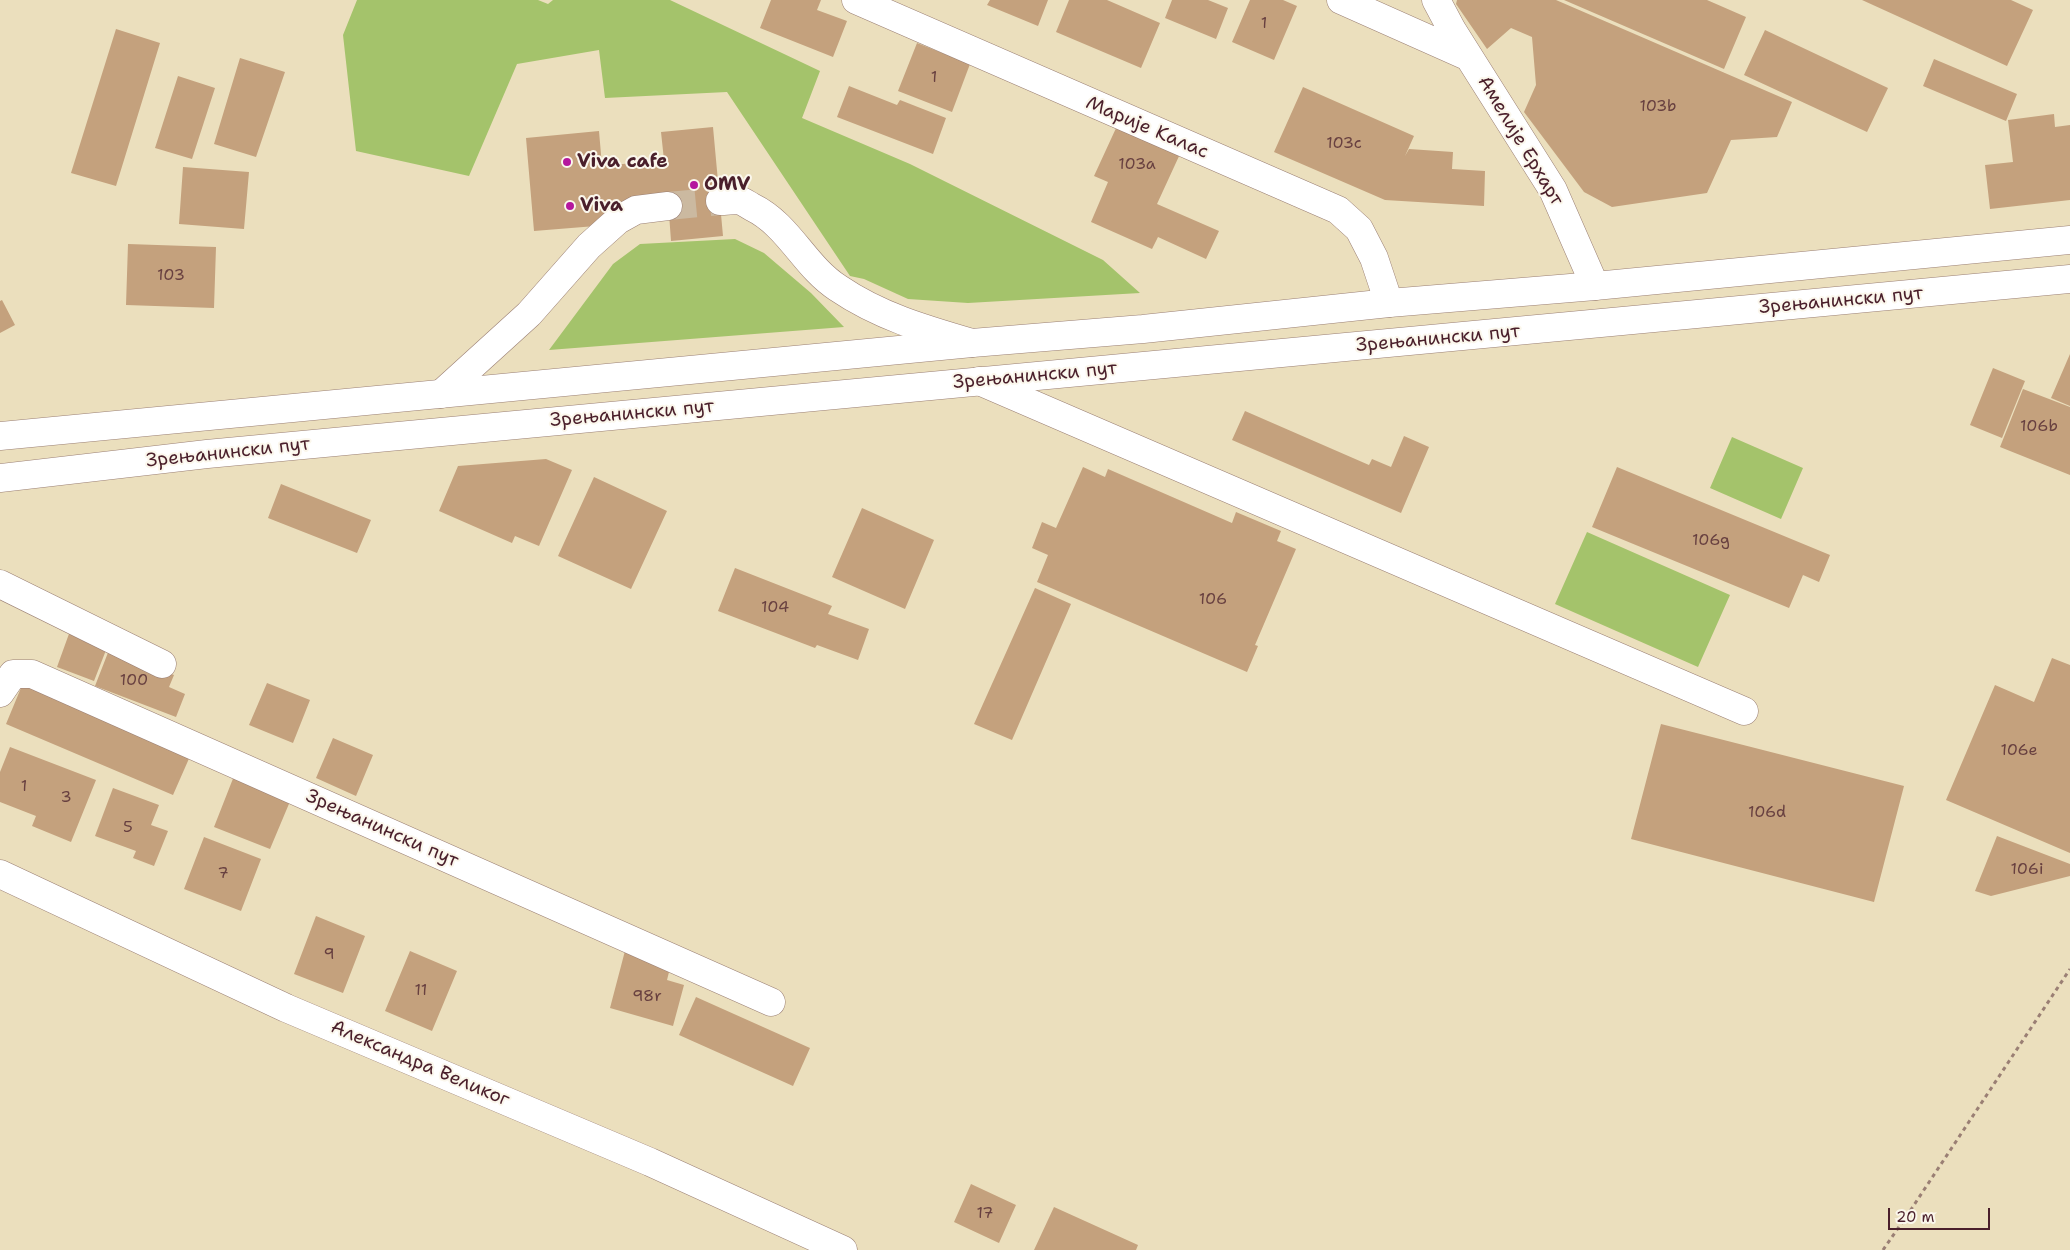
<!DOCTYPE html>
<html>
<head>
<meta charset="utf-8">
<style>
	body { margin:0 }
	#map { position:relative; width:2070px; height:1250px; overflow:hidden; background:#ebdfbd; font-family:"Shantell Sans",sans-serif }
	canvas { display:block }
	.scale { position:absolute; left:1888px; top:1208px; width:102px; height:22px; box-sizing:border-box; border:2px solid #4a1f2b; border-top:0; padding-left:6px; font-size:15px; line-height:18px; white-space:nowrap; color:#4a1f2b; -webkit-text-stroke:4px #fbf7ec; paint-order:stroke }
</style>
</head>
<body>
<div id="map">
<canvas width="2070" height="1250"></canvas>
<div class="scale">20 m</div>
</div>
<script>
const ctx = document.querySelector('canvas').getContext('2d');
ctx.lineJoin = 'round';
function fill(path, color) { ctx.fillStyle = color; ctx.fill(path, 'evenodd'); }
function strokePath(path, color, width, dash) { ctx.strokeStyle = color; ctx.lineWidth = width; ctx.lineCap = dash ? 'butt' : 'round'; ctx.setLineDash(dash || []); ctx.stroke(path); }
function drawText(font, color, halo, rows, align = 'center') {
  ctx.font = font + ' "Shantell Sans",sans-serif'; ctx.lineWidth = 4; ctx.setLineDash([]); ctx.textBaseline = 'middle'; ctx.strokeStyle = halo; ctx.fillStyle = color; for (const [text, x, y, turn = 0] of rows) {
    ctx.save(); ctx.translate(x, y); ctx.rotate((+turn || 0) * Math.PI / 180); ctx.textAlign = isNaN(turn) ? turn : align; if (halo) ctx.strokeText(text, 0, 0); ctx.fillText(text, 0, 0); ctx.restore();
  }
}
fill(new Path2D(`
	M357 0H538L548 4 553 0H670L820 71 802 118 910 164 1103 260 1140 293 968 303 908 299 864 279 850 276 727 92 605 98 599 50 517 64 469 176 356 151 343 35Z
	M735 239 764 253 811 293 844 327 549 350 613 264 640 244Z
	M1732 437 1803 468 1781 519 1710 488Z
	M1587 532 1730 595 1698 667 1555 604Z`), '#a4c36b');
fill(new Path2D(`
	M771 0H821L817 10 847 21 833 57 760 28Z
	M990 0H1048L1038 26 987 5Z
	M1069 0H1107L1160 23 1141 68 1056 32Z
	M1172 0H1208L1228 8 1216 39 1165 18Z
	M1250 0H1283L1297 6 1274 60 1232 42Z
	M1457 0H1556L1792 102 1777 137 1731 140 1707 193 1612 207 1584 192 1524 112 1536 85 1532 37 1511 28 1487 49 1456 4Z
	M1564 0H1707L1746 17 1724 69Z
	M1862 0H2011L2033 10 2007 66Z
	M116 29 160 43 116 186 71 173Z
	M1765 30 1888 88 1867 132 1744 75Z
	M917 43 970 64 952 112 898 91Z
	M240 58 285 72 256 157 214 144Z
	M1934 59 2017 94 2006 121 1923 86Z
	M178 76 215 88 192 159 155 148Z
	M849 86 897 105 900 100 946 118 933 154 837 117Z
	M1303 87 1414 136 1405 156 1409 149 1453 152 1452 169 1485 171 1484 206 1385 200 1274 152Z
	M2054 114 2055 127 2070 125V200L1990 209 1985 165 2013 162 2008 120Z
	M1117 126 1180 154 1157 204 1219 231 1206 259 1158 237 1152 249 1091 222 1108 182 1094 176Z
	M713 127 723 236 671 241 668 200 606 206 608 225 534 231 526 138 599 131 602 166 664 160 661 132Z
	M183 167 249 172 244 229 179 224Z
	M128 244 216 247 214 308 126 305Z
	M2 300 15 325 0 333V301Z
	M2070 354V406L2051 398Z
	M1993 368 2025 381 2002 438 1970 425Z
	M2023 389 2070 407V475L2000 447Z
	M1245 411 1369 465 1372 459 1391 467 1404 436 1429 447 1401 513 1232 440Z
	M546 459 572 470 539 546 515 536 512 543 439 511 458 466Z
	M1083 467 1105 477 1108 469 1232 523 1236 512 1281 531 1277 541 1296 549 1255 645 1258 646 1247 672 1037 582 1048 555 1032 548 1042 522 1056 528Z
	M1617 467 1830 555 1819 582 1803 575 1789 608 1592 527Z
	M594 477 667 511 631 589 558 556Z
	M281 484 371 520 357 553 268 518Z
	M862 508 934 540 905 609 832 577Z
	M735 568 832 606 828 614 869 629 858 660 817 645 815 648 718 611Z
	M1035 588 1071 604 1012 740 974 724Z
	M70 631 108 645 94 681 57 667Z
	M109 650 174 675 169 687 185 694 176 717 95 686Z
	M2052 658 2070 665V853L1946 800 1995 685 2034 702Z
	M23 683 191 754 173 795 6 724Z
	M267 683 310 700 293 743 249 725Z
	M1661 724 1904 786 1874 902 1631 839Z
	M333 738 373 755 356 796 316 778Z
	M10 747 96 780 71 842 32 826 36 816 0 802V772Z
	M234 776 291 799 270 849 214 827Z
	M113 788 159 805 151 825 168 831 154 866 133 858 136 851 95 836Z
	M1997 836 2070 864V876L1991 896 1975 891Z
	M204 837 261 859 241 911 184 889Z
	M316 916 365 936 343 993 294 974Z
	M626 947 672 960 667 980 684 985 673 1026 610 1008Z
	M410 951 457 971 432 1031 385 1011Z
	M696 997 810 1048 793 1086 679 1035Z
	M971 1184 1016 1205 999 1243 954 1222Z
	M1054 1207 1138 1245 1136 1250H1034Z`), '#c4a17d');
strokePath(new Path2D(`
	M668 206 720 201`), '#cbb9a0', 28, [28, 14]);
const minor = new Path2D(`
	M856 0 1338 210 1359 229 1374 258 1389 303
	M1341 0 1469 57
	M1436 0 1452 30 1553 190 1595 286
	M720 201C726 201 733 200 739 200 743 201 748 205 752 207 789 225 804 266 838 288 879 316 924 329 972 343
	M979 381 1744 711
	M441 394 529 314 589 246 618 220 636 210 668 206
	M0 584 162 664
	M0 693 13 674H32L771 1002
	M0 874 286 1008 650 1162 843 1250`);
const major = new Path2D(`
	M0 436 972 343 1143 329 1389 303 1595 286 2070 240
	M0 478 207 454 2070 279`);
strokePath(minor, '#9a7f74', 29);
strokePath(major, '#9a7f74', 29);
strokePath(new Path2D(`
	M1883 1250 1912 1208 2070 969`), '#9a7f74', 3, [4, 4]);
strokePath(minor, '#fff', 28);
strokePath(major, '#fff', 28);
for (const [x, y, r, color] of [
	[567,162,5,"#b5179e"],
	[694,185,5,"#b5179e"],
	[570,206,5,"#b5179e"]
]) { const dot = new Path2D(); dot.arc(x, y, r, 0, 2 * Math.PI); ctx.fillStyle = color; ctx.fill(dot); strokePath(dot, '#fbf7ec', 2); }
drawText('16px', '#684040', null, [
	["1",1264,24],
	["1",934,78],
	["103b",1658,107],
	["103c",1344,144],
	["103a",1137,165],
	["103",171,276],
	["106b",2039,427],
	["106g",1711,541],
	["106",1213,600],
	["104",775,608],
	["100",134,681],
	["106e",2019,751],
	["1",24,787],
	["3",66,798],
	["106d",1767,813],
	["5",128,828],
	["106i",2027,870],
	["7",223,874],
	["9",329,955],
	["11",421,991],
	["98r",647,997],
	["17",985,1214]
]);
drawText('19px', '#4a1f2b', '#fbf7ec', [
	["Марије Калас",1147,128,23],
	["Амелије Ерхарт",1520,141,59],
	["Зрењанински пут",1841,301,-5],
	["Зрењанински пут",1438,339,-5],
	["Зрењанински пут",1035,376,-5],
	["Зрењанински пут",632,414,-5],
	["Зрењанински пут",228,453,-6],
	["Зрењанински пут",382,829,24],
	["Александра Великог",420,1064,23]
]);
drawText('bold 19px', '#4a1f2b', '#fbf7ec', [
	["Viva cafe",577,162],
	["OMV",704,185],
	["Viva",580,206]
], 'left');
</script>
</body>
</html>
